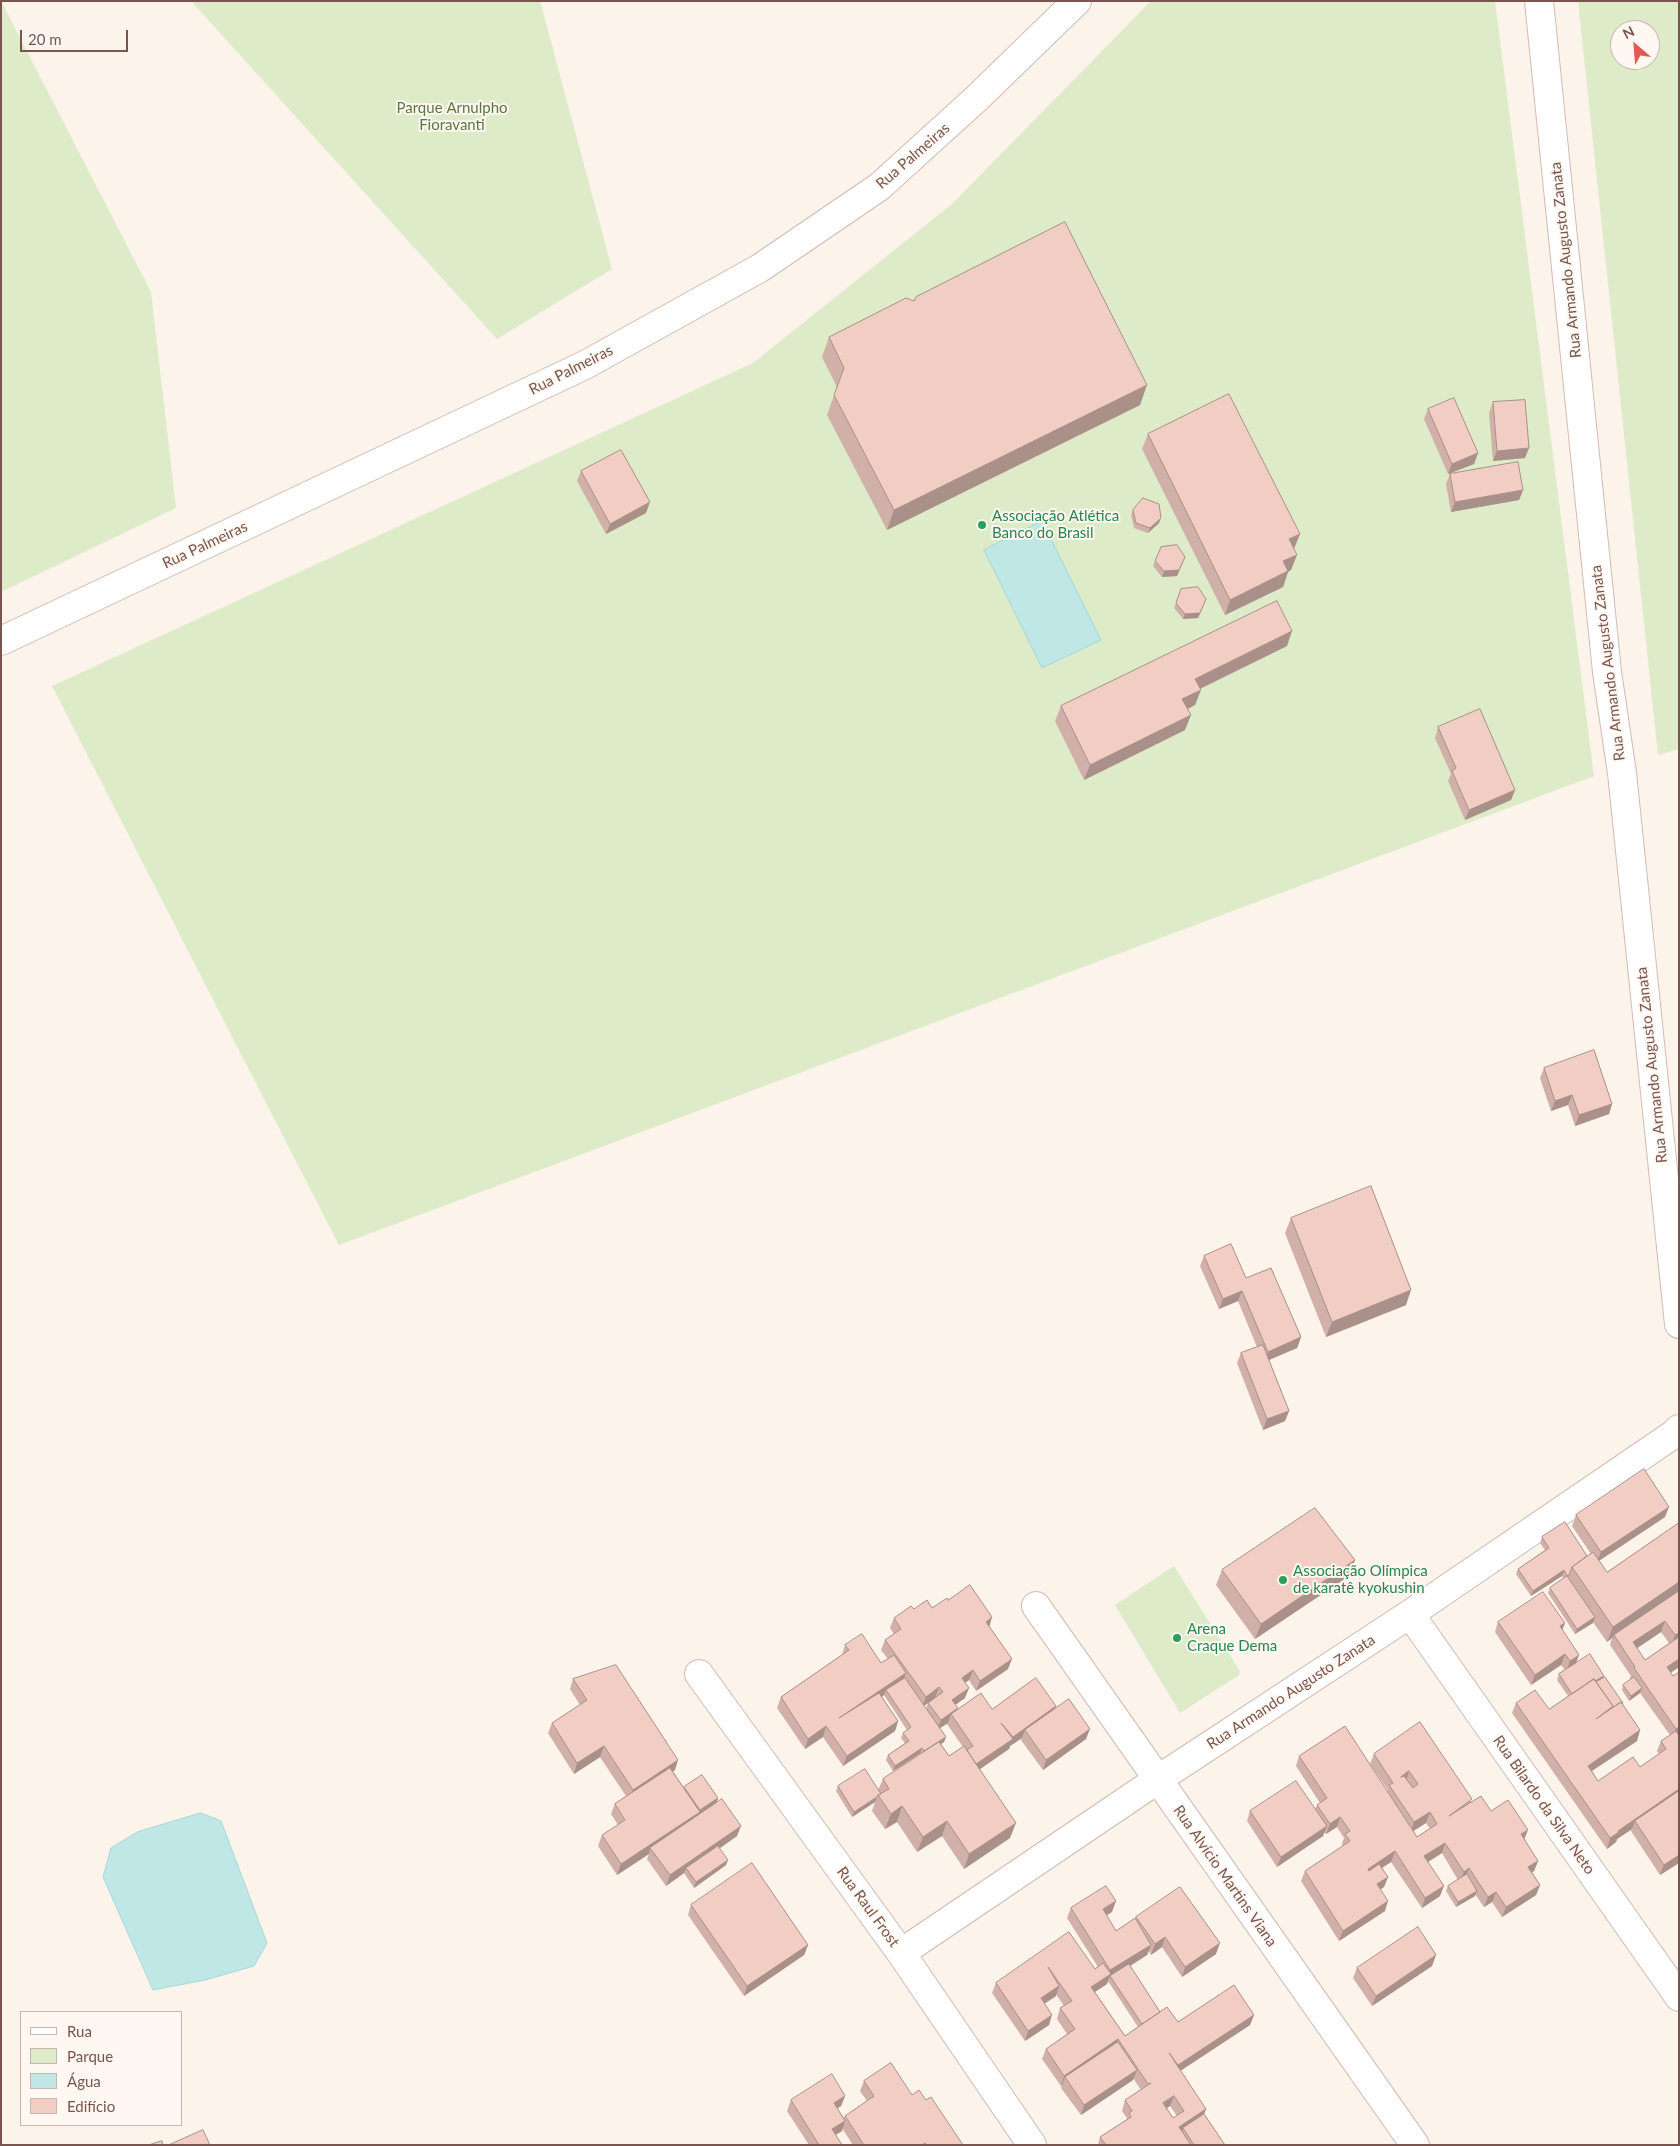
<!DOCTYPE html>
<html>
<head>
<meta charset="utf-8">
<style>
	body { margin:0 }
	#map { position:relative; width:1680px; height:2146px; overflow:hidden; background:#fcf3eb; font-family:Lato,sans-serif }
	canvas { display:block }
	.frame { position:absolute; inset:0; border:2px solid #78554e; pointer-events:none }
	.legend { position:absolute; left:20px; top:2011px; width:162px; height:115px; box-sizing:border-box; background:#fff7f2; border:1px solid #c9b6b0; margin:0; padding:6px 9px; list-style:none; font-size:15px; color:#78554e }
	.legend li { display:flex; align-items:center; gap:10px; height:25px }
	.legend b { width:25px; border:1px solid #c9b6b0 }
	.north { position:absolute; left:1610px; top:20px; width:50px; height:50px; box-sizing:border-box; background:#fff7f2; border:1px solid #c9b6b0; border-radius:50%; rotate:333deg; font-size:14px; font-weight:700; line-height:20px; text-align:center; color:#78554e }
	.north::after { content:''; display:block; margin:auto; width:18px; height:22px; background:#e35954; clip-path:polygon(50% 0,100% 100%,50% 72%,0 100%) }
	.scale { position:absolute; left:20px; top:30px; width:108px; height:22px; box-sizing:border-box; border:2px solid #78554e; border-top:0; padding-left:6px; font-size:15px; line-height:18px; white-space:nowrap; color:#78554e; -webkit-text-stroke:4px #fff7f2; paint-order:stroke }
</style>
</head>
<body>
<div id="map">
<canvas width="1680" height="2146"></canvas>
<div class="frame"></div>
<ul class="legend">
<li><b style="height:6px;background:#fff"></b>Rua</li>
<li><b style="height:14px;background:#ddebc9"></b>Parque</li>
<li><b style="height:14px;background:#bfe7e5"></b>Água</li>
<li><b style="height:14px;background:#f2cdc3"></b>Edifício</li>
</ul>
<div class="north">N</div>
<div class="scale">20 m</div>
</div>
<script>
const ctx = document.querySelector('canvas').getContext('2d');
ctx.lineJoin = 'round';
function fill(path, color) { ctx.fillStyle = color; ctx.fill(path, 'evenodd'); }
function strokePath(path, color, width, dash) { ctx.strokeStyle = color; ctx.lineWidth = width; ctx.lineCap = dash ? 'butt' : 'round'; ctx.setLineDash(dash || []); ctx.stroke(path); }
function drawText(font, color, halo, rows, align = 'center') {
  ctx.font = font + ' Lato,sans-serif'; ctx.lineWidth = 4; ctx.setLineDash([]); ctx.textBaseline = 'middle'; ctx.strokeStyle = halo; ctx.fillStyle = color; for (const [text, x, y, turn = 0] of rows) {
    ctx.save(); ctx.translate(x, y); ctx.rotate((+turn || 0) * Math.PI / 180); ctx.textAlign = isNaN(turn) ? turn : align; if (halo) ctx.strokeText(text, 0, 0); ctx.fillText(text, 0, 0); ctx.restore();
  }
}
fill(new Path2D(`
	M1 1 151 292 176 508 1 592Z
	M191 1H540L612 269 497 339Z
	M1151 1H1495L1594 776 339 1245 52 686 753 363 952 204Z
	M1578 1H1679V749L1658 755ZM1620 30H1650V60H1620Z
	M1174 1566 1240 1671 1239 1675 1180 1713 1115 1605Z`), '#ddebc9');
const water = new Path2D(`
	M1042 521 1101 640 1042 668 984 550Z
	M201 1813 221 1821 267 1943 254 1966 205 1980 153 1990 103 1877 111 1848 137 1832Z`);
fill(water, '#bfe7e5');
strokePath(water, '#a5d8d7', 1);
const minor = new Path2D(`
	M1539 1 1607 672 1622 773 1679 1324
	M1036 1606 1415 2145
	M1410 1614 1679 1997
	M699 1674 901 1953 1032 2145
	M901 1953 1157 1780 1410 1614 1674 1434 1679 1429`);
const tertiary = new Path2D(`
	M1 641 585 365 760 268 879 187 976 99 1077 1`);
strokePath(minor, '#d2bbb3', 30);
strokePath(tertiary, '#d2bbb3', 30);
strokePath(minor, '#fff', 28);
strokePath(tertiary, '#fff', 28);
fill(new Path2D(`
	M829 337 1140 405 887 530 827 415 837 387 822 357Z
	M1493 402 1525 458 1493 461 1489 413Z
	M1428 409 1478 453 1474 464 1448 474 1424 419Z
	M1148 434 1294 549 1291 570 1288 572 1283 587 1225 615 1142 449Z
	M581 471 646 513 606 534 577 481Z
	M1450 474 1523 490 1519 500 1451 512 1446 484Z
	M1133 510 1159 523 1148 533 1134 528 1131 515Z
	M1161 547 1185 557 1177 576 1162 577 1153 566Z
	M1181 589 1206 599 1198 618 1183 619 1174 608Z
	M1287 646 1200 689 1195 705 1188 709 1185 730 1084 780 1055 721 1061 706Z
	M1438 727 1515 790 1511 800 1465 820 1448 781 1451 774 1435 738Z
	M1544 1068 1612 1104 1609 1114 1575 1126 1568 1105 1551 1111 1540 1078Z
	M1291 1218 1406 1305 1326 1337 1285 1233Z
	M1204 1256 1246 1278 1301 1337 1297 1348 1269 1360 1289 1411 1285 1421 1263 1430 1237 1363 1241 1353 1257 1347 1238 1301 1219 1309 1200 1266Z
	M1576 1515 1665 1517 1599 1561 1607 1572 1679 1523V1667L1670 1673 1673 1676 1679 1672V1863L1660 1875 1631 1831 1632 1829 1617 1839 1616 1842 1607 1849 1512 1713 1516 1703 1549 1709 1568 1696 1557 1680 1559 1674 1565 1670 1561 1665 1531 1685 1495 1632 1498 1622 1565 1623 1562 1630 1576 1663 1603 1678 1622 1704 1640 1730 1637 1741 1592 1771 1598 1781 1640 1767 1659 1754 1657 1751 1661 1741 1670 1735 1640 1693 1629 1701 1622 1690 1623 1685 1631 1680 1630 1678 1631 1676 1610 1645 1612 1638 1607 1642 1593 1622V1623L1575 1634 1548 1593 1550 1588 1564 1578 1562 1576 1531 1596 1516 1574 1518 1569 1545 1550 1540 1543 1542 1537 1587 1556 1591 1554 1572 1526ZM1661 1632 1669 1643 1645 1660 1637 1648Z
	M1355 1560 1349 1576 1255 1639 1216 1585 1222 1570Z
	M948 1600 989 1626 1008 1669 976 1691 969 1680 965 1683V1698L955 1705 957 1710 992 1709 1056 1706 1055 1709 1086 1739 1043 1770 1021 1740 1022 1738 1010 1746 1009 1749 980 1769 1010 1838 964 1869 942 1836 917 1852 897 1822 885 1829 872 1811 875 1802 852 1817 836 1791 838 1786 878 1790 883 1779 921 1754 893 1771 886 1760 888 1755 905 1743 901 1738 903 1733 907 1730 884 1695 882 1697 898 1721 895 1731 843 1766 823 1737 805 1749 777 1708 781 1697 842 1655 845 1645 881 1663 888 1659 881 1650 885 1640 894 1634 890 1628 894 1618 914 1609 932 1608ZM935 1698 928 1703 926 1709 924 1706ZM948 1723 947 1724 963 1747 949 1756 941 1744 944 1742 946 1737 940 1728Z
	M573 1679 675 1770 673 1771 684 1788V1787L718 1798 716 1803 737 1836 719 1848 726 1865 694 1888 684 1873 666 1886 647 1859 649 1854 617 1875 598 1846 602 1835 618 1825 611 1814 615 1804 626 1796 600 1757 574 1774 548 1733 552 1723 580 1705 570 1689Z
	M1374 1754 1491 1811 1524 1839 1538 1861 1534 1871 1532 1872 1540 1885 1536 1895 1502 1917 1492 1902 1484 1907 1475 1894V1896L1456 1907 1446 1891 1448 1886 1458 1880 1442 1853 1428 1862 1440 1896 1422 1908 1391 1862 1382 1868 1388 1877 1384 1887 1381 1889 1385 1911 1339 1941 1301 1881 1305 1871 1343 1846 1342 1844 1344 1838 1337 1827 1326 1834 1324 1832 1323 1836 1277 1867 1247 1821 1250 1811 1315 1809 1317 1805 1320 1803 1296 1766 1299 1756 1387 1791 1388 1790 1370 1764ZM1426 1823 1430 1829 1417 1837 1413 1831Z
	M691 1905 808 1945 804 1955 744 1996 688 1915Z
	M1071 1908 1112 1912 1106 1915 1116 1931 1135 1919 1136 1917 1216 1954 1182 1977 1162 1947 1151 1955 1149 1951 1147 1955 1130 1966 1160 2012 1178 2022 1254 2015 1250 2025 1180 2071 1206 2109 1204 2114 1225 2145H1098L1100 2137 1126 2120 1127 2118 1122 2111 1125 2100 1141 2090 1133 2078V2080L1081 2115 1061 2088 1062 2085 1061 2086 1042 2059 1046 2049 1067 2034 1057 2019 1060 2008 1064 2006 1056 1994V1996L1045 2003 1049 2025 1025 2041 992 1993 996 1983 1095 1969 1098 1967 1067 1918ZM1108 1979H1109L1108 1981 1138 2027 1125 2036 1095 1992 1107 1984ZM1170 2106 1177 2116 1173 2118 1167 2108Z
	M1432 1966 1372 2006 1353 1978 1357 1968Z
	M864 2081 912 2095 926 2100 963 2145H853L842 2128V2131L836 2135 842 2145H809L787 2111 791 2100 845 2096 841 2106 837 2108 844 2118 845 2116 867 2101 860 2091Z`), '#d0b0a8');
fill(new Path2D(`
	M1147 385 1140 405 887 530 894 510Z
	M1529 448 1525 458 1493 461 1497 451Z
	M1478 453 1474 464 1448 474 1452 464Z
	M1523 490 1519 500 1451 512 1455 502Z
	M650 502 646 513 606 534 610 524Z
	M1161 518 1159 523 1148 533 1150 528Z
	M1300 534 1294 549 1289 539Z
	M1297 555 1291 570 1288 572 1283 587 1225 615 1230 600 1283 561Z
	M1185 557 1177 576 1162 577 1164 571Z
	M1206 599 1198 618 1183 619 1185 614Z
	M1292 631 1287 646 1189 694 1195 679Z
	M1201 690 1195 705 1177 714 1182 699Z
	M1191 715 1185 730 1084 780 1090 765Z
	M1515 790 1511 800 1465 820 1469 810Z
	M1572 1095 1568 1105 1551 1111 1555 1101Z
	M1612 1104 1609 1114 1575 1126 1579 1115Z
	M1411 1290 1406 1305 1326 1337 1332 1322Z
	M1242 1291 1238 1301 1219 1309 1223 1299Z
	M1301 1337 1297 1348 1264 1362 1268 1352Z
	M1289 1411 1285 1421 1263 1430 1267 1419Z
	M1669 1507 1665 1517 1597 1562 1601 1552Z
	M1355 1560 1349 1576 1255 1639 1261 1624Z
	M1564 1570 1562 1576 1531 1596 1533 1591Z
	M1679 1582V1593L1614 1635 1612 1638 1607 1642 1613 1627Z
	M992 1617 989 1628 986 1622Z
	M1595 1617 1593 1623 1575 1634 1577 1629Z
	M1665 1621 1661 1632 1630 1653 1633 1642Z
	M1565 1623 1561 1633 1560 1626Z
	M1679 1633V1641L1671 1646 1675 1635Z
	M1565 1654 1561 1665 1531 1685 1535 1675Z
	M1579 1655 1575 1666 1566 1672 1570 1661Z
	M1012 1659 1008 1669 976 1691 980 1681Z
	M1679 1659V1667L1663 1678 1667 1667Z
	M973 1670 969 1680 958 1688 962 1678Z
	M906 1673 902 1683 886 1690 884 1695 836 1728 839 1718Z
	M1604 1676 1602 1681 1573 1696Z
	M939 1687 935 1698 922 1707 926 1697Z
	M969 1688 965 1698 948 1710 952 1700Z
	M1642 1688 1640 1693 1629 1701 1631 1696Z
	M1056 1706 1052 1716 1025 1730 1022 1738 1010 1746 1009 1749 970 1776 974 1766 1012 1739 1013 1737Z
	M958 1708 954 1718 951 1714 948 1723 937 1730 941 1720Z
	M898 1721 895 1731 843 1766 847 1756Z
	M826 1726 823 1737 805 1749 808 1739Z
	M1679 1727V1735L1673 1739 1676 1729Z
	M1090 1729 1086 1739 1043 1770 1046 1760Z
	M1640 1730 1637 1741 1584 1776 1588 1766Z
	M946 1737 944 1742 922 1756 924 1751Z
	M604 1746 600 1757 574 1774 577 1763Z
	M922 1748 920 1753 893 1771 895 1766Z
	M678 1760 675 1770 629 1800 633 1790Z
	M1409 1771 1406 1781 1401 1777Z
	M1679 1789V1796L1635 1821 1632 1829 1617 1839 1616 1842 1607 1849 1610 1838 1618 1831Z
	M877 1797 875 1802 852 1817 854 1812Z
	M718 1798 716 1804 650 1848 649 1854 617 1875 621 1864 699 1812 700 1810Z
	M902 1806 897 1822 885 1829 891 1814Z
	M1430 1812 1426 1823 1410 1833 1414 1822Z
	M1340 1817 1337 1827 1326 1834 1330 1824Z
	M947 1821 942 1836 917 1852 923 1837Z
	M1016 1823 1010 1838 964 1869 969 1854Z
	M741 1826 737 1836 688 1871 686 1868 684 1873 666 1886 670 1875Z
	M1327 1826 1323 1836 1277 1867 1281 1857Z
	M1528 1830 1524 1840 1521 1834Z
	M1445 1843 1442 1853 1420 1867 1424 1856Z
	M1395 1851 1391 1862 1364 1879 1368 1869Z
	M1679 1855V1863L1660 1875 1664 1865Z
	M728 1860 726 1865 694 1888 696 1882Z
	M1538 1861 1534 1871 1525 1877 1528 1867Z
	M1469 1868 1465 1879 1460 1882 1464 1872Z
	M1388 1877 1384 1887 1373 1894 1377 1884Z
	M1540 1885 1536 1895 1502 1917 1506 1907Z
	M1444 1886 1440 1896 1422 1908 1425 1898Z
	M1477 1891 1475 1896 1456 1907 1458 1902Z
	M1496 1892 1492 1902 1484 1907 1488 1897Z
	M1116 1901 1112 1912 1099 1920 1103 1909Z
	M1388 1901 1385 1911 1339 1941 1343 1931Z
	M1165 1937 1162 1947 1151 1955 1155 1944Z
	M1220 1943 1216 1954 1182 1977 1185 1967Z
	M808 1945 804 1955 744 1996 747 1986Z
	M1151 1945 1147 1955 1111 1978 1110 1976 1107 1984 1087 1997 1091 1987 1108 1975 1110 1970Z
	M1436 1955 1432 1966 1372 2006 1376 1996Z
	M1059 1986 1056 1996 1038 2008 1041 1998Z
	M1052 2015 1049 2025 1025 2041 1028 2031Z
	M1254 2015 1250 2025 1174 2075 1178 2065Z
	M1118 2039 1115 2050 1065 2077 1062 2085 1061 2086 1064 2076Z
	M1137 2070 1133 2080 1081 2115 1084 2105Z
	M845 2096 841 2106 830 2113 834 2103Z
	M1174 2096 1170 2106 1160 2113 1163 2103Z
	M1206 2109 1202 2119 1183 2128 1182 2133 1179 2127Z
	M845 2121 842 2131 828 2139 832 2129Z`), '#a99088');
const building = new Path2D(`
	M1065 222 1147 385 894 510 834 395 844 368 829 337 906 298 914 301 916 297Z
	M1229 394 1300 534 1289 539 1297 555 1283 561 1288 571 1230 600 1148 434Z
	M1454 398 1478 453 1452 464 1428 409Z
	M1525 400 1529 448 1497 451 1493 402Z
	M621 450 650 502 610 524 581 471Z
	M1518 462 1523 490 1455 502 1450 474Z
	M1143 498 1159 504 1161 518 1150 528 1136 523 1133 510Z
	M1177 545 1185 557 1179 570 1164 571 1155 561 1161 547Z
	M1198 587 1206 599 1200 613 1185 614 1176 603 1181 589Z
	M1277 601 1292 631 1195 679 1201 690 1182 699 1191 715 1090 765 1061 706Z
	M1480 709 1515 790 1469 810 1452 771 1456 768 1438 727Z
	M1594 1050 1612 1104 1579 1115 1572 1095 1555 1101 1544 1068Z
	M1371 1186 1411 1290 1332 1322 1291 1218Z
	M1231 1244 1246 1278 1271 1268 1301 1337 1268 1352 1242 1291 1223 1299 1204 1256Z
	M1263 1345 1289 1411 1267 1419 1241 1353Z
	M1644 1469 1669 1507 1601 1552 1576 1515Z
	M1315 1508 1355 1560 1261 1624 1222 1570Z
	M1565 1522 1587 1556 1572 1567 1569 1575 1567 1576 1564 1570 1533 1591 1518 1569 1549 1548 1542 1537Z
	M1679 1523V1582L1613 1627 1572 1567 1593 1552 1607 1572Z
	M1567 1576 1595 1617 1577 1629 1550 1588Z
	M970 1585 992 1617 986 1622 1012 1659 980 1681 973 1670 962 1678 969 1688 952 1700 958 1708 941 1720 928 1703 943 1692 939 1687 926 1697 885 1640 901 1629 894 1618 911 1606 914 1609 927 1600 932 1608 947 1598 948 1600Z
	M1679 1591V1633L1675 1635 1665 1621 1633 1642 1645 1660 1679 1637V1659L1667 1667 1673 1676 1679 1672V1727L1676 1729 1634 1668 1635 1667 1614 1635Z
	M1543 1592 1565 1623 1560 1626 1579 1655 1570 1661 1565 1654 1535 1675 1498 1622Z
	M862 1634 881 1663 894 1655 906 1673 839 1718 879 1693 898 1721 847 1756 826 1726 808 1739 781 1697 849 1650 845 1645Z
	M1590 1654 1604 1676 1595 1681 1594 1679 1572 1694 1559 1674Z
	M616 1665 678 1760 633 1790 604 1746 577 1763 552 1723 587 1700 573 1679Z
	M1605 1677 1623 1703 1622 1704 1621 1702 1612 1708 1613 1706 1596 1682Z
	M1634 1677 1642 1688 1631 1696 1623 1685Z
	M905 1678 946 1737 924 1751 922 1748 895 1766 888 1755 909 1741 903 1733 911 1727 886 1690Z
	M1036 1678 1056 1706 1013 1737 1001 1723 1013 1739 976 1764 967 1750 973 1746 951 1714 981 1693 992 1709Z
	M1594 1679 1613 1706 1596 1719 1621 1702 1640 1730 1588 1766 1598 1781 1633 1757 1640 1767 1666 1749 1661 1741 1676 1731 1679 1736V1789L1618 1831 1619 1832 1610 1838 1516 1703 1535 1690 1549 1709Z
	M1069 1699 1090 1729 1046 1760 1025 1730Z
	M1420 1722 1472 1799 1449 1816 1481 1796 1491 1811 1508 1800 1528 1830 1521 1834 1538 1861 1528 1867 1540 1885 1506 1907 1496 1892 1488 1897 1469 1868 1464 1872 1445 1843 1424 1856 1444 1886 1425 1898 1395 1851 1368 1869 1369 1871 1379 1864 1388 1877 1377 1884 1388 1901 1343 1931 1305 1871 1350 1841 1345 1834 1350 1831 1340 1817 1330 1824 1317 1805 1327 1798 1299 1756 1345 1726 1417 1837 1437 1824 1430 1812 1414 1822 1389 1785 1393 1783 1374 1754ZM1409 1771 1418 1784 1413 1788 1404 1776 1401 1777Z
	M939 1742 949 1756 964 1746 1016 1823 969 1854 947 1821 923 1837 902 1806 891 1814 878 1795 889 1789 883 1779Z
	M670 1768 700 1812 621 1864 602 1835 625 1820 615 1804Z
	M865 1769 881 1794 878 1795 877 1797 854 1812 838 1786Z
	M702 1775 718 1798 700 1810 684 1787Z
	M1296 1781 1327 1826 1281 1857 1250 1811Z
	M1679 1791V1855L1664 1865 1635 1821Z
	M722 1799 741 1826 670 1875 650 1848Z
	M718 1846 728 1860 696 1882 686 1868Z
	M752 1863 808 1945 747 1986 691 1905Z
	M1467 1874 1477 1891 1458 1902 1448 1886Z
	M1106 1886 1116 1901 1103 1909 1116 1931 1135 1918 1151 1945 1110 1970 1071 1908Z
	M1180 1887 1220 1943 1185 1967 1165 1937 1155 1944 1136 1917Z
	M1418 1927 1436 1955 1376 1996 1357 1968Z
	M1069 1932 1095 1969 1103 1963 1111 1974 1091 1987 1125 2036 1167 2007 1178 2022 1234 1985 1254 2015 1178 2065 1169 2053 1206 2109 1179 2127 1191 2145H1106L1100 2137 1131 2117 1129 2113 1132 2111 1125 2100 1151 2083 1148 2084 1118 2039 1064 2076 1046 2049 1075 2029 1060 2008 1072 2001 1048 1967 1059 1986 1041 1998 1052 2015 1028 2031 996 1983ZM1174 2096 1184 2111 1173 2118 1163 2103Z
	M1129 1964 1160 2012 1142 2024 1110 1976Z
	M1118 2042 1137 2070 1084 2105 1065 2077Z
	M891 2063 912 2095 919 2090 926 2100 931 2097 963 2145H927L925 2143 922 2145H864L845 2116 874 2096 864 2081Z
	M832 2074 845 2096 834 2103 845 2121 832 2129 842 2145H819L791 2100Z
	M1204 2114 1225 2145H1194L1183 2128Z
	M203 2130 210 2145H169Z
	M162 2141 163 2145H149Z`);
fill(building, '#f2cdc3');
strokePath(building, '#a99088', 1);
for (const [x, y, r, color] of [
	[982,525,5,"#2e9e5b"],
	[1283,1580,5,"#2e9e5b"],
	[1177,1638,5,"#2e9e5b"]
]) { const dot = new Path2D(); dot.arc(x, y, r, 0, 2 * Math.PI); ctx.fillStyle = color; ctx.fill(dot); strokePath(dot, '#fff7f2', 2); }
drawText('15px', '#5c7842', '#fff7f2', [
	["Parque Arnulpho",452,108],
	["Fioravanti",452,125]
]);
drawText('15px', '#78554e', '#fff7f2', [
	["Rua Palmeiras",913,156,-41],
	["Rua Armando Augusto Zanata",1566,260,-96],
	["Rua Palmeiras",571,370,-27],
	["Rua Palmeiras",205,545,-25],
	["Rua Armando Augusto Zanata",1608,663,-97],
	["Rua Armando Augusto Zanata",1652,1065,-96],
	["Rua Armando Augusto Zanata",1291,1692,-33],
	["Rua Bilardo da Silva Neto",1544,1805,55],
	["Rua Alvício Martins Viana",1225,1876,55],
	["Rua Raul Frost",868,1907,54]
]);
drawText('15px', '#27864d', '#fff7f2', [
	["Associação Atlética",992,516],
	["Banco do Brasil",992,533],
	["Associação Olímpica",1293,1571],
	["de karatê kyokushin",1293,1588],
	["Arena",1187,1629],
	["Craque Dema",1187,1646]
], 'left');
</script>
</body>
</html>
